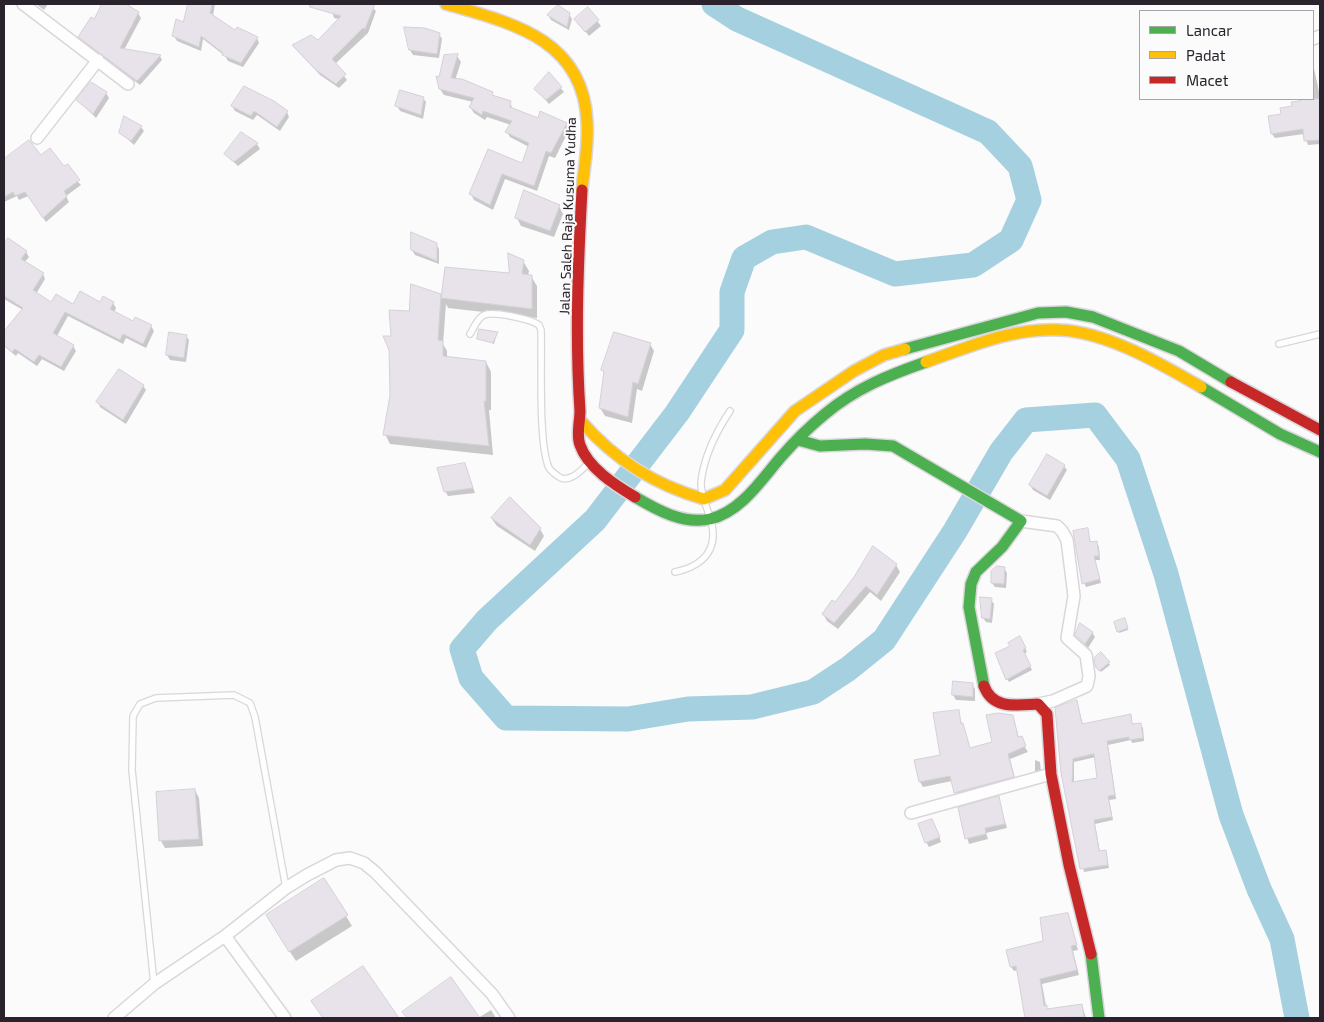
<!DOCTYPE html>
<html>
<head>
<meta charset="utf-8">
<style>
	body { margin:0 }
	#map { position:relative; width:1324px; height:1022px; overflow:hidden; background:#fbfbfb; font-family:"Exo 2",sans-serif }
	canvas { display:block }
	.frame { position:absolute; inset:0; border:5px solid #2a232e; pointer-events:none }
	.legend { position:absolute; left:1139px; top:10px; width:175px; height:90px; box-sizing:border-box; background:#fbfbfb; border:1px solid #a7a5a9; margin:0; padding:6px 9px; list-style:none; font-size:15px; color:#2a232e }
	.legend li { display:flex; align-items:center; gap:10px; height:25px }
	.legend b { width:25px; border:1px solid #a7a5a9 }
</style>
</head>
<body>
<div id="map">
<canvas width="1324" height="1022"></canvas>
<div class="frame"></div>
<ul class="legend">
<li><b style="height:6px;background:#4caf50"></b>Lancar</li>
<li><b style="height:6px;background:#ffc107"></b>Padat</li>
<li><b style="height:6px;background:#c62828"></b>Macet</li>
</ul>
</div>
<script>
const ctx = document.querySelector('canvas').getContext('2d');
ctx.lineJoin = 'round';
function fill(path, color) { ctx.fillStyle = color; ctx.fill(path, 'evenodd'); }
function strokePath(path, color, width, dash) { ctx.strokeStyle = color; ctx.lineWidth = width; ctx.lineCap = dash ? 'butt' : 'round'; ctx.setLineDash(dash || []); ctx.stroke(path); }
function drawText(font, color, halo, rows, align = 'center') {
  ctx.font = font + ' "Exo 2",sans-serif'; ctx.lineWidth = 4; ctx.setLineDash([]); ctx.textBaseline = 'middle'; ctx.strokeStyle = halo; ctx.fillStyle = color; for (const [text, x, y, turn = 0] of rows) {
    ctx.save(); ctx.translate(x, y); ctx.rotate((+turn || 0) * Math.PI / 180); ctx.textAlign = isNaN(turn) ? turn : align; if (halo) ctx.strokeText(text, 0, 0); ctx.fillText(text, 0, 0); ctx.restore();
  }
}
fill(new Path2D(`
	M36 4H48L44 10Z
	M103 4H124L138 13 141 18 124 50 160 56 162 60 140 85 82 41 80 37 95 20Z
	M189 4H215L213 16 236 32 257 38 259 43 243 67 228 61 225 56 203 39 201 51 177 41 174 36 184 23Z
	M330 4H369L376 11 368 33 335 64 347 80 339 88 320 75 293 46 318 41 339 19 334 18Z
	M588 9 601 26 589 36 576 19Z
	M569 14 572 19 569 30 551 20 548 15Z
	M439 34 442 39 439 58 413 55 410 50Z
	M457 56 461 62 455 80 510 102 513 110 538 120 566 124 569 130 555 158 549 156 537 191 505 179 493 210 474 200 471 194 488 150 523 164 529 147 510 137 507 132 511 125 487 117 485 120 474 113 470 107 473 102 444 95 440 89V78Z
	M1313 64 1320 96V144L1308 145 1304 134 1275 138 1272 134 1282 115 1299 102V99H1313Z
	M549 74 564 92 549 104 536 89Z
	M106 93 109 98 96 118 78 100Z
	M423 98 426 102 423 119 400 111 397 106Z
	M232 106 287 112 289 117 280 131 257 115 253 120 235 111Z
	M141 127 144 131 134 145 120 132Z
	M241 134 257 144 260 149 238 166 225 154Z
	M4 156 5 159 41 157 64 168 81 185 66 196 69 202 46 222 28 196 19 200 17 196 4 202Z
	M559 206 563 214 554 237 521 226 517 218Z
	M8 240 26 252 29 257 24 263 43 274 45 279 36 294 52 304 73 305 100 303 103 298 113 303 116 308 114 313 133 323 151 326 154 331 146 348 126 338 123 344 68 316 57 336 73 346 76 351 64 371 42 359 37 366 18 353 16 356 4 346V333L23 310 4 299V246Z
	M436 244 439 249V264L415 255 412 250Z
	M523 261 529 271 528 276H531L537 286V318L448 308 446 304 443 344 447 351V358L486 362 491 372V410H489L493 455 390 444 385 434 391 395 392 338 410 312 440 295 442 299 446 269 511 274Z
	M497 333 494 344 479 338Z
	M186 336 189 340 186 362 170 360 167 355Z
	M650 344 654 351 642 391 637 389 632 423 605 416 600 408 605 374 603 370Z
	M143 386 146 390 126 424 100 407 98 402Z
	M465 464 475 493 448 496 445 491Z
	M1064 466 1067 470 1050 500 1033 490 1030 485Z
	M492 519 540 529 544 536 535 551 497 526Z
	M1087 530 1091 543H1097L1099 547 1100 560H1095L1101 583 1086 587 1084 583Z
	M896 565 900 572 881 601 870 592 838 629 827 621 823 614 835 603Z
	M1004 568 1007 573 1006 588 995 587 992 583Z
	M991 600 994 604 992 623 986 622 983 618Z
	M1125 621 1128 630 1119 633 1118 631Z
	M1092 632 1095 637 1088 648 1076 635Z
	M1020 638 1027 652 1024 654 1032 670 1009 682 1007 679 1011 646Z
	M1101 653 1110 665 1101 672 1098 668Z
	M972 684 975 689V701L956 700 953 695Z
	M1077 702 1083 725 1130 716 1133 725H1141L1143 728 1144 741 1132 743 1131 740 1108 745 1116 799 1109 800 1113 820 1095 824 1100 852H1106L1109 868 1084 872 1062 772ZM1096 757 1099 779 1074 783V762Z
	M958 711 970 749 993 743 1013 716 1019 738 1028 752 1010 759 1016 782 958 798 952 781 923 787 920 782 942 756Z
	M1035 760 1040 762 1041 771H1035Z
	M195 790 199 798 203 846 165 848 161 841Z
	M998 798 1007 828 986 833 988 839 969 844 959 809Z
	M935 825 941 842 929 847 926 842Z
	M1067 914 1078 950 1073 951 1079 975 1042 984 1046 1006 1048 1010 1082 1005 1086 1018H1026L1018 970 1014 971 1011 967 1044 942Z
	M346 916 352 926 296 961 273 926Z
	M363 967 398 1018H324L319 1011Z
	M491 1010 496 1018H408L404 1012 478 1018Z`), '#0003');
strokePath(new Path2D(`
	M714 4 737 19 988 132 1020 166 1029 200 1011 240 973 265 895 274 806 237 772 242 744 258 732 292V330L677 413 595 520 487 620 462 649 471 678 506 718 628 719 688 709 752 707 813 692 848 669 884 640 955 531 1001 452 1026 420 1095 415 1128 459 1166 574 1231 815 1259 889 1282 939 1297 1018`), '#a5d0df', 25);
const building = new Path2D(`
	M102 4H126L139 12 120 48 161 55 137 81 78 37 91 17 94 19Z
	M188 4H212L210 13 235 30 237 27 258 37 241 63 222 55 223 53 201 36 199 47 172 36 176 19 183 22Z
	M310 4H375L365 29 363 28 332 59 346 74 336 84 316 70 292 45 311 35 318 40 341 16 310 7Z
	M558 5 570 13 567 27 547 15Z
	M588 7 599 20 585 32 574 19Z
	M404 27 425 28 440 33 437 54 409 50Z
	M458 54 451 78 462 79 493 92 492 95 511 101 510 107 538 118 540 111 567 123 551 153 546 151 534 186 502 174 490 205 469 194 488 149 522 163 529 143 505 132 512 121 483 111 482 115 469 107 474 98 439 89 436 76 439 77 444 55Z
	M549 72 562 87 546 100 534 89Z
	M91 82 107 92 93 114 76 100Z
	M244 86 274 101 288 111 277 127 254 111 251 116 231 106Z
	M400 90 424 97 421 115 395 106Z
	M1299 99H1320V140L1304 141 1303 129 1271 134 1268 116 1281 114 1280 108 1292 106 1291 102 1300 101Z
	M124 116 142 126 131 141 119 133Z
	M241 132 258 143 234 162 224 154Z
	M29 140 41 155 50 148 64 166 68 164 80 180 64 191 67 196 43 218 25 192 15 196 13 192 4 197V159Z
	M524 190 560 205 550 231 515 218Z
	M411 232 437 243V261L411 250Z
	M8 238 27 251 21 259 44 273 33 290 51 302 56 294 73 304 80 291 100 302 103 296 114 302 110 309 133 321 135 317 152 325 143 344 123 334 120 340 65 312 53 333 74 345 61 367 39 355 34 362 15 349 12 352 4 345V331L23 308 4 296V244Z
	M508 253 524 260 522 274 532 275V309L441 298 445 267 509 273Z
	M411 284 441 294 438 340 443 341V356L486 361V401H484L489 446 383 435 390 395 389 350 383 336H391L389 310 409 311Z
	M479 329 498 332 493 343 477 339Z
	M169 332 187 335 184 358 166 355Z
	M614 332 651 343 638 384 633 382 628 417 599 408 604 371 601 370Z
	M119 369 144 385 123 420 96 402Z
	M1047 454 1065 465 1047 496 1029 485Z
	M465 463 473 488 444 492 437 468Z
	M510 497 541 528 530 545 491 518Z
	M1088 528 1090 542 1097 541 1099 556H1094L1100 579 1082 584 1073 531Z
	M873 546 897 564 877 595 866 586 834 623 822 614 832 600 835 602 854 577Z
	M997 566 1005 567 1004 584 991 583V571Z
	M980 597 992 598 990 619 982 618Z
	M1125 618 1128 628 1117 632 1114 622Z
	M1080 623 1093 632 1085 644 1075 635Z
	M1020 636 1026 648 1023 650 1031 666 1006 680 995 653 1010 646 1008 643Z
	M1101 652 1110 662 1099 671 1095 666 1094 658Z
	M953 681 973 683V697L952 695Z
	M1077 700 1082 724 1131 714 1132 724 1141 723 1143 738 1129 740V737L1107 741 1115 795 1108 796 1112 817 1094 820 1099 851 1106 850 1108 865 1080 869 1061 773 1055 708ZM1094 754 1097 778 1072 782 1073 759Z
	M959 710 961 724 963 723 970 748 992 742 986 715 998 713 1013 715 1018 737 1022 736 1026 746 1008 754 1014 777 954 793 950 776 919 782 914 760 940 755 933 713Z
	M195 789 199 839 159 841 156 792Z
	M999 796 1005 824 985 828 986 834 965 839 958 808Z
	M932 819 940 837 925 843 918 824Z
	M324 878 348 915 289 952 266 915Z
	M1068 913 1077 945 1071 946 1077 970 1040 979 1044 1006 1047 1005V1009L1082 1004 1084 1017 1025 1018 1016 966 1010 967 1006 950 1043 941 1040 918Z
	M363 966 399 1018H323L311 1001Z
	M451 977 480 1018H407L402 1012Z`);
fill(building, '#e8e3eb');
strokePath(building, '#d4d1d6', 1);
const lane = new Path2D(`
	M470 334C474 328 477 318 484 315 493 311 531 319 539 325L541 330C542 360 538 444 549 468 551 471 557 476 561 478 572 482 583 468 590 462
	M1279 344 1320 334
	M675 572C695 568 713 557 713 535 714 518 700 500 701 482 704 457 716 432 730 411
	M154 984 132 770 133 716 140 704 156 698 234 695 250 703 255 717 286 888`);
const street = new Path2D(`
	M23 4 128 84
	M1313 39 1320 36
	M37 138 98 60
	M1021 521 1057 526 1062 531 1067 540 1074 596 1067 638 1086 655 1089 676 1087 686 1053 701 1038 704
	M911 813 1051 774
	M225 936 285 1018
	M114 1018 154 984 225 936 286 888 307 875 336 860 350 858 364 863 375 872 492 994 509 1018`);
const fast = new Path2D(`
	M905 349 1038 313 1066 312 1093 317 1179 351 1231 382
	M1201 387 1280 434 1320 452
	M798 440 820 446 865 444 893 446 1021 521 1002 547 976 572 971 584 969 607 984 686
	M635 497C657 510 684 525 710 519 741 512 762 479 781 457 795 441 809 427 825 414 856 388 889 375 926 362
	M1091 954 1099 1018`);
const slow = new Path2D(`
	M446 4C512 23 583 39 587 121 589 144 584 167 582 190
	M926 362C969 347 1014 327 1060 330 1107 332 1161 364 1201 387
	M581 421C615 460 654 485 704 499L725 490 795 411 854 371 884 355 905 349`);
const jam = new Path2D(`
	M582 190C578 264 575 338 580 411 580 422 576 435 580 445 588 468 615 485 635 497
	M1231 382 1320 430
	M984 686C993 710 1016 705 1038 704L1047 714 1051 774 1069 865 1091 954`);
strokePath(lane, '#dad6db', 8);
strokePath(street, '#dad6db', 14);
strokePath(fast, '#dad6db', 14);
strokePath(slow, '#dad6db', 14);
strokePath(jam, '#dad6db', 14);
strokePath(lane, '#fefefe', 5.5);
strokePath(street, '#fefefe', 11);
strokePath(fast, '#4caf50', 11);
strokePath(slow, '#ffc107', 11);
strokePath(jam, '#c62828', 11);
drawText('14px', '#2a232e', '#fbfbfb', [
	["Jalan Saleh Raja Kusuma Yudha",568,216,-88]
]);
</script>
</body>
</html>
